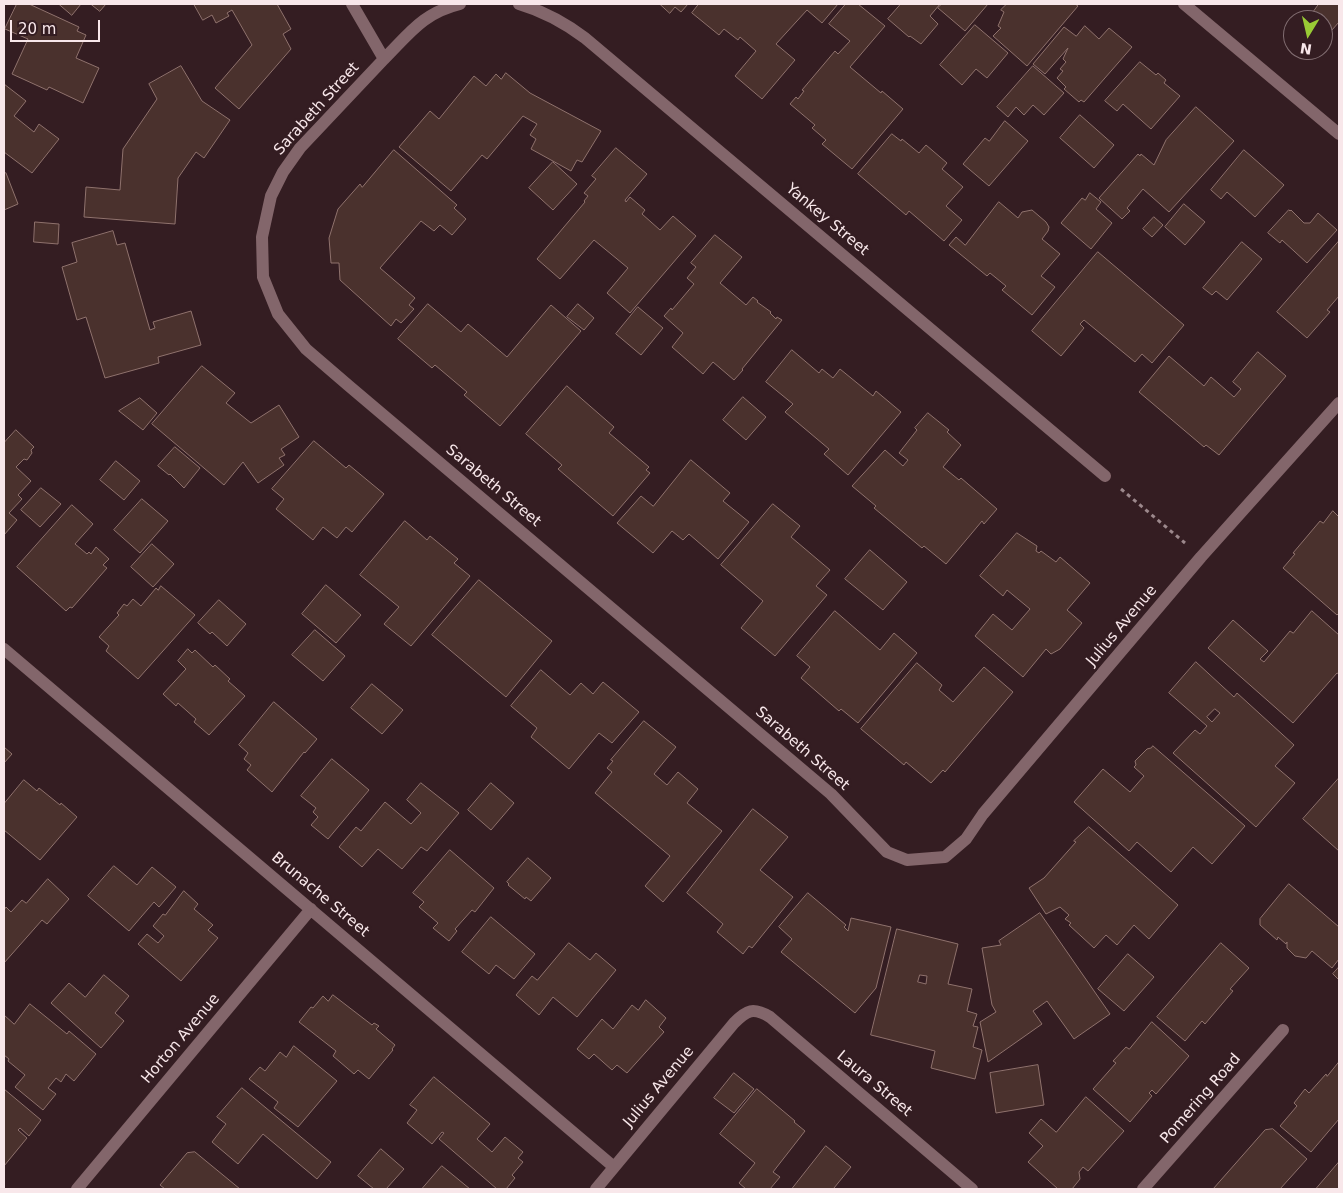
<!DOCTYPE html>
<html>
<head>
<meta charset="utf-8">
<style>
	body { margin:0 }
	#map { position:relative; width:1343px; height:1193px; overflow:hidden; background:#341d22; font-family:"DejaVu Sans",sans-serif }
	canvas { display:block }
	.frame { position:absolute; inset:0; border:5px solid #f8e7ea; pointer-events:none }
	.north { position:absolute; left:1283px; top:10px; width:50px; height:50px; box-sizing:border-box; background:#341d22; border:1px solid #826e72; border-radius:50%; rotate:189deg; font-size:14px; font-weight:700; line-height:20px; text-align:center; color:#f8e7ea }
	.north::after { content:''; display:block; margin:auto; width:18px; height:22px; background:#99cb35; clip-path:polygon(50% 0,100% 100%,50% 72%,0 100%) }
	.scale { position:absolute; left:10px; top:20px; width:90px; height:22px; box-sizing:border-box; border:2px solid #f8e7ea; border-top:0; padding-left:6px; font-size:15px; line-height:18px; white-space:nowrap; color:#f8e7ea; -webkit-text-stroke:4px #341d22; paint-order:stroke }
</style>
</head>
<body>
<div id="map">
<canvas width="1343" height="1193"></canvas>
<div class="frame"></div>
<div class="north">N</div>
<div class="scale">20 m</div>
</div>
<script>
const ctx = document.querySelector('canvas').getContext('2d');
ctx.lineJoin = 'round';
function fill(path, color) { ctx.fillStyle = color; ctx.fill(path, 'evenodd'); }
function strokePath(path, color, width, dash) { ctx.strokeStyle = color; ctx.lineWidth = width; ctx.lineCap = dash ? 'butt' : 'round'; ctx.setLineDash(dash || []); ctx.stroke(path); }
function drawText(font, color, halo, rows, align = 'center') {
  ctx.font = font + ' "DejaVu Sans",sans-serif'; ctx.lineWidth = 5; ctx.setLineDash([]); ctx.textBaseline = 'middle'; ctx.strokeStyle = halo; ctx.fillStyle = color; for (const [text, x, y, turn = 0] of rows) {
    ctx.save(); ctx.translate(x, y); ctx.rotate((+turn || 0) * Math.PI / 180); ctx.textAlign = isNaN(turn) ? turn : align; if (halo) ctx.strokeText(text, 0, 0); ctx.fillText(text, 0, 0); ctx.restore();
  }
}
const building = new Path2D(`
	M17 4H29L79 27 77 31 86 35 76 58 99 68 83 103 49 87 47 90 12 74 28 39 5 29Z
	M59 4H81L72 15Z
	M91 4H106L100 11Z
	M194 4H277L291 29 283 34 291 49 239 109 215 88 252 45 232 10 227 13 229 16 216 23 212 15 203 20Z
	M660 4H688L681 12 675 7 670 13Z
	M699 4H838L822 23 807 10 776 44 795 60 762 99 735 76 756 51 740 37 738 40 724 29 719 35 692 13Z
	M846 4H858L885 26 850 67 881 93 882 91 903 109 852 169 822 144 826 140 812 128 815 125 790 104 796 97 798 99 804 91 802 90 835 51 838 54 850 41 829 24Z
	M901 4H940L930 16 938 24 921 44 910 36 909 37 888 19Z
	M942 4H988L965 31 938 8Z
	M1007 4H1075L1078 6 1027 66 993 36 1001 28 998 26 1004 12 1001 10Z
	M1319 4H1339V22L1332 30 1323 23V20H1320L1312 14Z
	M975 25 1008 53 987 78 976 69 962 85 940 65Z
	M1085 26 1099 39 1109 28 1132 47 1084 102 1081 100 1079 102 1064 89 1066 87 1057 78 1063 71 1060 69 1066 62 1063 59 1068 48 1045 74 1033 64 1064 27 1076 36Z
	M1140 62 1156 75 1158 73 1166 80 1164 83 1180 96 1151 129 1123 104 1117 111 1105 101Z
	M181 66 202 101 230 120 204 158 196 152 178 178 175 224 84 217 86 187 120 190 123 149 157 99 149 84Z
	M1033 66 1064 93 1044 115 1033 105 1024 115 1016 107 1008 117 997 107Z
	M506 73 530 93 601 131 582 162 577 160 571 171 531 149 536 139 530 135 537 124 523 116 487 159 482 155 451 191 399 147 430 111 439 119 474 76 486 86 496 74 501 79Z
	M4 84 26 101 14 116 34 132 39 124 59 139 32 173 4 152Z
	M1196 107 1234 141 1169 212 1143 189 1127 208 1130 211 1122 219 1099 198 1138 154 1140 156 1141 154 1154 165 1166 140Z
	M1080 115 1114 145 1094 168 1060 138Z
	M1005 121 1028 141 989 186 963 164 985 138 989 141Z
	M892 134 901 141 902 139 919 153 926 145 947 163 942 169 963 187 946 206 962 220 944 241 909 211 906 215 858 174Z
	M616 148 647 174 625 200 626 202 630 197 645 210 642 214 660 230 673 216 696 236 630 313 607 293 628 268 594 240 560 279 537 259 585 202 584 201 588 196 584 193 596 179 592 176Z
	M394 150 457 205 454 208 466 219 452 235 440 225 434 231 421 221 380 268 415 298 409 305 414 309 401 323 396 319 391 326 340 280 339 263H331L329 238 338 209 360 184 362 187Z
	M1244 150 1284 185 1255 217 1227 192 1221 199 1211 190Z
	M553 162 577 184 553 210 529 188Z
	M6 173 18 204 4 210V174Z
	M1090 193 1101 202 1096 209 1112 223 1091 249 1061 223 1082 198 1085 200Z
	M999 202 1018 218 1022 212 1032 210 1046 222 1049 227 1048 231 1042 239 1060 254 1041 276 1055 287 1032 315 1002 290 1006 286 990 273 987 276 949 245 956 237 965 245Z
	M1184 204 1205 222 1185 245 1165 227Z
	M1289 210 1290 211 1291 210 1304 223H1310L1318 213 1337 230 1307 263 1282 240 1280 243 1268 233Z
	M1154 217 1163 225 1152 237 1143 229Z
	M35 222 59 224 58 244 34 242Z
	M113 231 117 245 125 243 150 330 155 328 153 322 191 311 201 345 158 357 159 363 105 378 86 317 77 320 62 267 77 262 72 243Z
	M715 235 742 257 720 283 746 305 753 297 758 301 757 302 771 312 770 313 776 319 777 317 782 320 742 369 743 370 734 380 713 362 703 374 672 347 683 333 664 316 671 308 672 310 694 284 687 278 696 267 691 263Z
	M1339 241V296L1327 310 1330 312 1307 338 1277 312Z
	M1242 242 1262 259 1227 300 1216 291 1212 295 1203 288Z
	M1098 252 1184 325 1152 363 1142 354 1135 362 1084 320 1080 324 1084 328 1061 356 1032 331Z
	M428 304 461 332 468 324 507 357 551 305 581 331 500 426 464 395 467 392 435 365 432 368 398 339Z
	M578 304 594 318 584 330 567 317Z
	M638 307 663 328 641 355 616 334Z
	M792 350 819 373 822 369 833 378 840 369 873 396 876 391 901 412 848 475 824 454 829 449 785 412 793 404 766 382Z
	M1258 352 1286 376 1219 455 1206 445 1204 447 1139 392 1169 356 1204 386 1211 377 1234 397 1241 389 1233 382Z
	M202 366 235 393 226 403 251 423 279 405 299 437 281 449 285 455 279 458 284 465 258 483 243 462 224 485 152 424Z
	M567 386 614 427 609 433 649 467 646 470 650 473 613 516 558 469 562 465 526 434Z
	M743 397 766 417 746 440 723 420Z
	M140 398 157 413 143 430 119 411Z
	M928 413 949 430 947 432 961 445 943 467 959 480 961 478 997 509 984 524 982 521 946 564 924 546 922 548 874 508 876 506 852 486 885 450 903 466 908 460 899 453 917 430 915 428Z
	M16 430 34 447 31 450 32 453 27 460 24 459 16 467 31 481 18 495 22 499 9 513 17 520 4 535V443Z
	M314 441 346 468 349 465 384 494 352 532 346 527 337 538 323 527 313 540 276 509 284 499 272 489Z
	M175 447 200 468 184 488 170 474 169 475 158 466Z
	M691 460 730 493 723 501 749 522 718 559 689 534 683 540 672 531 653 553 617 523 641 496 653 506Z
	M116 461 140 481 124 500 100 480Z
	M41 488 61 504 40 527 21 510Z
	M142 499 168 521 140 553 114 530Z
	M773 504 800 526 791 537 830 570 816 586 827 595 775 656 741 628 763 601 721 565Z
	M72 505 93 524 75 544 87 554 89 552 91 554 96 547 109 559 103 565 107 568 72 608 70 607 66 611 17 567Z
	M1333 511 1339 517V613L1337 615 1283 568 1295 554 1293 553 1320 521 1323 523Z
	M405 521 427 540 430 536 458 559 454 563 470 576 411 646 384 624 399 607 360 575Z
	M1017 533 1037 546 1036 551 1039 553 1041 551 1056 562 1060 557 1090 583 1067 610 1082 623 1060 649 1051 654 1046 649 1023 677 975 636 993 614 1012 630 1030 609 1007 590 1003 596 980 576Z
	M152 544 174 564 153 587 131 567Z
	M870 550 907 582 883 610 845 579Z
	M479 580 552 641 506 697 432 635Z
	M326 585 361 615 336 643 302 614Z
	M161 586 195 615 138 679 106 651 109 646 99 637 119 615 117 613 124 604 127 606 133 599 141 606 156 588 158 590Z
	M219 600 246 624 227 646 212 632 210 634 198 623Z
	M835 611 880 650 894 633 917 653 858 723 841 709 839 711 801 678 810 667 797 656Z
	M1312 611 1339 635V674L1337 673 1293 723 1208 648 1233 620 1268 651 1260 659 1264 662 1290 631 1293 633Z
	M315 630 345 656 323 681 292 655Z
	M188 649 192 653 195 650 213 667 215 665 230 679 228 681 245 696 209 735 194 722 196 719 178 703 176 706 163 694 186 669 178 661Z
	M1196 662 1234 697 1237 693 1294 745 1275 766 1295 783 1256 827 1173 753 1195 730 1200 734 1207 726 1169 693ZM1215 709 1220 713 1212 722 1207 717Z
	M917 663 942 685 939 690 953 702 984 667 1013 692 945 772 943 770 931 783 906 762 904 765 861 729Z
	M541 670 570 695 581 683 593 694 603 682 639 712 612 743 599 733 569 769 531 737 537 728 511 706Z
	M372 684 403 710 382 734 351 708Z
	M274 702 317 739 305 753 304 752 272 792 247 770 251 765 244 759 248 753 239 745Z
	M644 721 676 747 654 774 667 785 678 772 698 789 687 803 722 831 663 902 645 886 670 856 595 793 612 772 607 768 613 761 611 760Z
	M1153 746 1245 826 1212 864 1193 847 1171 872 1137 842 1129 851 1074 802 1103 769 1130 792 1144 776 1134 767 1136 765 1135 761 1147 749 1151 748Z
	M4 747 12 754 4 763Z
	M332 759 369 790 328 839 311 825 318 817 313 812 316 808 301 796Z
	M1339 778V851L1303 819Z
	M24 780 37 791 39 788 60 805 61 803 77 817 40 860 4 830V804Z
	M421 783 459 813 427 851 421 847 402 869 378 849 362 867 339 847 356 827 361 831 385 802 411 824 421 813 407 800Z
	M491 783 514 803 491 830 468 810Z
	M753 809 788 837 760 870 793 897 752 948 749 946 743 954 717 932 723 924 687 893Z
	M1089 827 1178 905 1149 939 1134 925 1117 945 1106 935 1094 948 1069 925 1071 923 1065 919 1069 915 1060 907 1046 914 1029 888 1044 878 1076 842 1074 841Z
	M450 850 494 888 475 912 472 910 455 929 457 931 449 941 433 928 438 923 419 907 424 902 413 893Z
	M528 858 551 878 531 901 526 897 525 899 508 885 509 884 507 882Z
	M114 866 137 885 152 867 176 887 159 907 154 902 129 931 88 896Z
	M48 879 69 899 47 924 42 920 4 963V910L6 907 11 912 22 900 26 903Z
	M1289 884 1339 927V959L1332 968 1312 951 1306 958 1295 956 1287 948V942L1286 944 1278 937 1277 940 1260 925V919Z
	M184 891 198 904 194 909 213 925 208 930 218 938 181 981 138 944 147 934 158 943 164 936 153 926 163 914 165 915Z
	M808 893 846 925 844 927 848 931 851 918 891 927 876 988 855 1013 781 952 792 939 779 927Z
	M1040 913 1110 1014 1074 1039 1047 1001 1033 1011 1042 1024 988 1062 980 1022 996 1012 992 1005 982 948 1001 945 999 941Z
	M491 917 535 954 514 979 496 965 489 974 462 952Z
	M897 929 958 944 948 984 972 989 967 1011 977 1014 973 1026 978 1027 973 1047 982 1050 975 1079 931 1068 935 1051 871 1035ZM920 975 927 976 926 984 918 982Z
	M569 943 590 960 596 953 616 970 577 1017 553 997 539 1015 516 995 532 976 537 980Z
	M1221 943 1249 968 1230 989 1233 991 1205 1024 1202 1021 1185 1041 1157 1017Z
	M1128 954 1154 977 1124 1011 1098 989Z
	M1339 967V980L1333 974Z
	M104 975 129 996 115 1013 124 1021 101 1048 51 1003 69 983 85 997Z
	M333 995 372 1025 374 1023 379 1026 376 1029 395 1045 392 1049 393 1050 369 1079 358 1070 354 1074 333 1056 336 1051 299 1022 311 1007 313 1008 323 996 328 1001Z
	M646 1000 666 1018 659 1027 664 1032 627 1073 617 1065 612 1070 594 1054 589 1059 577 1049 602 1019 613 1029 632 1005 638 1010Z
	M30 1004 67 1034 69 1031 96 1054 74 1081 66 1074 61 1082 56 1078 48 1088 56 1094 43 1110 15 1087 25 1075 8 1061 9 1059 4 1055V1015L14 1024Z
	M1152 1022 1189 1056 1156 1094 1152 1090 1149 1093 1152 1096 1130 1122 1093 1089 1116 1063 1113 1061 1126 1047 1129 1049Z
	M294 1046 337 1081 298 1127 274 1108 278 1102 249 1079 260 1067 265 1071 280 1052 286 1057Z
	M1339 1062V1119L1311 1152 1280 1126 1297 1106 1294 1103 1305 1089 1309 1093 1326 1074 1327 1076Z
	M1038 1065 1044 1105 996 1113 990 1073Z
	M734 1073 754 1089 734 1113 714 1098Z
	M434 1077 490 1124 477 1139 492 1152 505 1137 523 1152 518 1158 523 1162 512 1175 515 1178 506 1189H497L439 1139 444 1133 442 1132 432 1144 407 1123 417 1110 410 1105Z
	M242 1088 331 1162 317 1179 263 1134 238 1164 212 1142 226 1124 217 1117Z
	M4 1089 41 1120 29 1136 20 1128 18 1130 27 1138 4 1166Z
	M757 1089 795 1121 794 1122 805 1131 773 1172 780 1177 770 1189H746L739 1183 755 1163 720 1134Z
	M1086 1097 1124 1131 1088 1171 1083 1167 1079 1172 1080 1179 1072 1189H1058L1028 1162 1043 1146 1029 1133 1041 1119 1056 1132Z
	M1273 1129 1307 1159 1280 1189H1213L1265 1130Z
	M826 1146 851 1167 834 1188 835 1189H792Z
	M381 1149 404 1169 386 1189H374L358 1176Z
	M195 1152 240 1189H165L160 1185 187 1153Z
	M1339 1162V1189H1316Z
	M442 1166 470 1189H422Z`);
fill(building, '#4a312d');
strokePath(building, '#8f726d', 1);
strokePath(new Path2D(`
	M1121 489 1185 543`), '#9c888c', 3, [4, 4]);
strokePath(new Path2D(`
	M352 4 384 59C410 33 423 13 460 4
	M519 4C543 11 565 23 585 38L1105 476
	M1184 4 1339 134
	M384 59 300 148 283 172 271 196 262 237 263 277 278 314 306 349 349 386 831 794 887 852 907 860 945 857 966 839 983 814 1201 557 1339 403
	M4 649 614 1167
	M77 1189 311 909
	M596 1189 734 1023C747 1010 753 1007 770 1017L972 1189
	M1143 1189 1283 1030`), '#83666b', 12);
drawText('15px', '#f8e7ea', '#341d22', [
	["Sarabeth Street",317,109,-48],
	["Yankey Street",827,220,40],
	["Sarabeth Street",493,486,40],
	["Julius Avenue",1122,626,-50],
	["Sarabeth Street",802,749,41],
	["Brunache Street",320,895,40],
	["Horton Avenue",181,1039,-50],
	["Laura Street",874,1084,40],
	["Julius Avenue",659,1087,-50],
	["Pomering Road",1201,1099,-49]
]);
</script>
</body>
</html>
